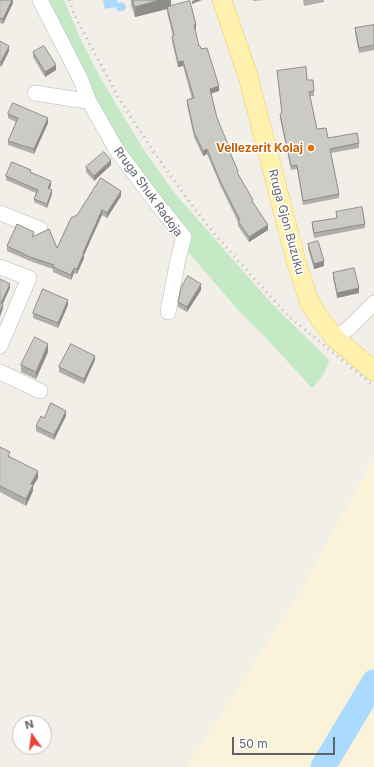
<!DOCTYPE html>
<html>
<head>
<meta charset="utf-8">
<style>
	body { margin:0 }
	#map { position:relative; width:374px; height:767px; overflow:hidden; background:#f1efe8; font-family:Inter,sans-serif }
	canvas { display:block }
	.north { position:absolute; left:12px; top:715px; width:40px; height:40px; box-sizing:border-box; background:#fff; border:1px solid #bfc1c3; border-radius:50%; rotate:346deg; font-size:11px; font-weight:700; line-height:16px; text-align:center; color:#5f6368 }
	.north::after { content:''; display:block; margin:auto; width:14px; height:18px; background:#ea4335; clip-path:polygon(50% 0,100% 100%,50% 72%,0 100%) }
	.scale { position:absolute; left:232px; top:737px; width:103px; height:18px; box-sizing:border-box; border:2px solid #5f6368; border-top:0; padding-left:5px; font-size:12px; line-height:14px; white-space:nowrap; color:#5f6368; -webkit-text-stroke:3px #fff; paint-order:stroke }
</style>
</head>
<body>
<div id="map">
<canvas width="374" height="767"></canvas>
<div class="north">N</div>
<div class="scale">50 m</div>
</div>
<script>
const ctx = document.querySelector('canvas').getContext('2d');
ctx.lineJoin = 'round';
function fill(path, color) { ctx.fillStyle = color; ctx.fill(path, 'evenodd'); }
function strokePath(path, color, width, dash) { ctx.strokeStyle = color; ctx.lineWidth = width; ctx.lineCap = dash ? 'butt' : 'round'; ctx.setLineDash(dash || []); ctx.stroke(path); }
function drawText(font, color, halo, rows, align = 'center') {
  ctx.font = font + ' Inter,sans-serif'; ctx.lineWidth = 3; ctx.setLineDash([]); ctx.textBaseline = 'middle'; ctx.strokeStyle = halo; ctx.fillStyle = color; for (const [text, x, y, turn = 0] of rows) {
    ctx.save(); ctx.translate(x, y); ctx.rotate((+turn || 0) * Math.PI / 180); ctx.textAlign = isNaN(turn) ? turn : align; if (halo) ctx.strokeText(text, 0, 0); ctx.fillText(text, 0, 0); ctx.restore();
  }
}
fill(new Path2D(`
	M44 0H64L80 38 101 79 145 152 177 196 272 304 329 360C326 373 321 378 312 388L266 338 238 310 185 248 116 139Z`), '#c5e8c5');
fill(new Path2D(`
	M374 458V767H185L203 743 297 597Z`), '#fbf3d9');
fill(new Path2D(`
	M103 0H117L118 3 121 2 125 4 126 7 125 10 119 12 117 10 116 7 105 9Z`), '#aadaff');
strokePath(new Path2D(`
	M323 767 374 682`), '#aadaff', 25);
const minor = new Path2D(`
	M40 0 80 78 89 101 116 149 158 205 184 237 178 259 168 312
	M35 93 79 100 89 101
	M0 213 40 229
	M0 267 29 278 0 346
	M335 338 349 328 374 303
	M0 372 40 391`);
const major = new Path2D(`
	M222 0 248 76 296 261 309 301 320 319 335 338 374 371`);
strokePath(minor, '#b5b8bc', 16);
strokePath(major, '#f2c960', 20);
strokePath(minor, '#fff', 15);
strokePath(major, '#fff2af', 19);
strokePath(new Path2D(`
	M69 0 76 18 118 97 153 151 194 208 216 236 287 315 374 386`), '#b6b7b8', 3, [1, 5]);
fill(new Path2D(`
	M0 0H13V3L3 24 0 23Z
	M131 0H171V6L196 29 195 30 199 46 201 49 219 91 211 93 217 118 238 174 268 230 249 242 238 226V222L221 187 207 154 203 156 194 137 187 105V100L192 99 183 66 178 67 172 41V36H173L167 12V9L135 17 131 5Z
	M253 0H264L253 1Z
	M303 0H324V2L304 6Z
	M374 25V50L359 53 355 33V28Z
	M0 41 9 51 1 67 0 66Z
	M33 52 56 70 45 77 33 57Z
	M277 71 307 80 314 91V96H310L317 129 328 138 359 143V148L331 153 339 194V198L303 205 297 169 291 170 280 118V114H282Z
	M8 114 48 123 34 154 8 145V141L16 122 8 118Z
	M111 165 94 181 86 172V167Z
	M31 172 51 185 50 189 52 194 47 208 34 202V199L36 193 6 180V176Z
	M121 196 107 218 102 215 84 255V258L77 274 74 273 71 280 53 272V269L30 261 7 251V246L34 236 57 248 71 218Z
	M336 212 365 224V228L314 238 312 227V222L337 218Z
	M308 244 324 266 314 269 308 249Z
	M333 273 359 293 337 298 333 278Z
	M201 290 187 312 178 307V302Z
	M68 305 58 328 33 318V313Z
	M48 352 36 379 21 372V365Z
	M95 360 84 384 59 372V367Z
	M66 416 54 440 36 431V426L44 418Z
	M0 447 10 457 38 478 33 486V491L26 506 0 492Z`), '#afaea9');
fill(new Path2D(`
	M12 0H13V3L3 24V19Z
	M160 0H171V8L167 7V9L135 17V7Z
	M195 0H202L192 4V1Z
	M194 25H196V29L194 30Z
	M9 46V51L1 67V62Z
	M183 61V66L178 67V62Z
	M56 65V70L45 77V72Z
	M219 86V91L210 94V89Z
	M48 118V123L34 154V149Z
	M207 149V154L203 156V151Z
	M111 160V165L94 181V176Z
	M51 181V185L48 192V188Z
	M52 190V194L47 208V204Z
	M121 191V196L107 218V213Z
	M102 210V215L84 255V258L77 274V269L83 253Z
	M268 225V230L249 242V237Z
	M324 261V266L314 269V264Z
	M74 268V273L71 280V275Z
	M10 284V288L1 308V303Z
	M201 284V290L187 312V307Z
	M359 288V293L337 298V293Z
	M68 300V305L58 328V323Z
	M3 304V308L0 317V312Z
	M48 344V352L36 379V372Z
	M95 356V360L84 384V379Z
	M66 411V416L54 440V435Z
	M38 471V478L33 486V491L26 506V499L31 484Z`), '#8f8d8a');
const building = new Path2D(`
	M0 0H12L3 19 0 18Z
	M133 0H160L135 7Z
	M190 1 196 25H194L199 46H200L201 49 207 48 219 86 210 89 217 118 229 147 228 148 238 171 237 172 253 200 252 201 268 225 249 237 238 221 240 220 221 183 207 149 203 151 194 132 187 100 194 98 183 61 178 62 172 36 174 35 167 7Z
	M374 25V45L359 48 355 28Z
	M0 41 9 46 1 62 0 61Z
	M44 46 56 65 45 72 33 52Z
	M306 67 307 80H313L314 91 309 92 317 129 326 128 328 138 357 133 359 143 330 149 339 194 303 201 297 165 291 166 280 114 282 113 277 71Z
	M13 103 48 118 34 149 8 141 18 118 8 114Z
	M104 152 111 160 94 176 86 167Z
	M12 162 31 170 30 172 51 181 48 188 52 190 47 204 34 199 38 190 6 176Z
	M101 178 121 191 107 213 102 210 83 253H84L77 269 74 268 71 275 53 267 54 265 30 257 7 246 17 224 34 232 32 237 49 229 57 248 71 218 77 215Z
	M362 207 365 224 314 233 312 222 337 218 336 212Z
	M318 241 324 261 314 264 308 244Z
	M354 268 359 288 337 293 333 273Z
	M188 276 201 284 187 307 178 302 181 288Z
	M0 279 10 284 1 303 3 304 0 312Z
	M43 289 68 300 58 323 33 313Z
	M35 337 48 344 36 372 21 365Z
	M71 344 95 356 84 379 59 367Z
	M51 403 66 411 54 435 36 426 41 416 44 418Z
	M0 447 10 452 8 456 38 471 31 484 33 485 26 499 0 486Z`);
fill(building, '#cccac5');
strokePath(building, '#8f8d8a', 1);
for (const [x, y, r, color] of [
	[311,148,4,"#e8710a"]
]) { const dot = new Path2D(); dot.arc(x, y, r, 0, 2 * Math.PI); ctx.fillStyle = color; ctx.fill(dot); strokePath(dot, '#fff', 1.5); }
drawText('bold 12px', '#c56008', '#fff', [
	["Vellezerit Kolaj",303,148]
], 'right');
drawText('12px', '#5f6368', '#fff', [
	["Rruga Shuk Radoja",148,192,54],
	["Rruga Gjon Buzuku",286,222,75]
]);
</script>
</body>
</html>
